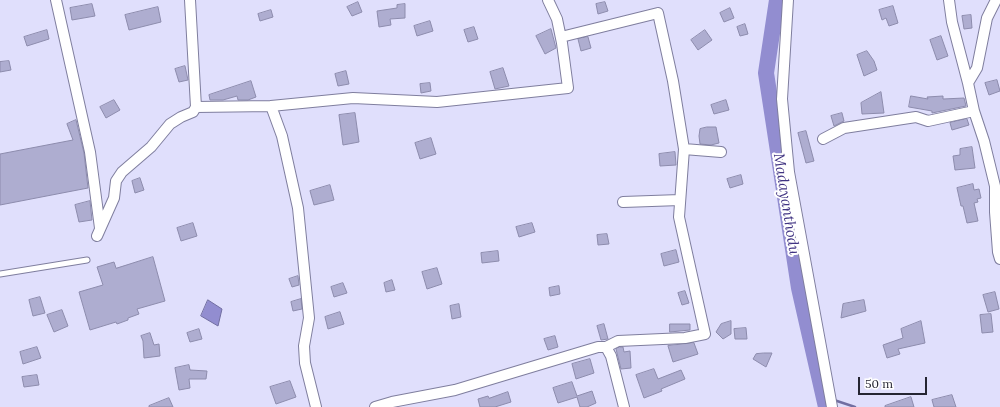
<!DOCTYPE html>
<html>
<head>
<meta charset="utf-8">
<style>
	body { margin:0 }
	#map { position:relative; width:1000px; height:407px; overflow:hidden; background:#e0dffc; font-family:Lora,serif }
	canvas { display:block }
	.scale { position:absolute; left:858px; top:377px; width:69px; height:18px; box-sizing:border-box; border:2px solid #252532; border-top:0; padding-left:5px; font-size:12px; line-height:14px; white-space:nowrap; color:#252532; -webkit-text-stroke:3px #fff; paint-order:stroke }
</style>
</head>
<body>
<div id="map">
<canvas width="1000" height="407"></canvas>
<div class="scale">50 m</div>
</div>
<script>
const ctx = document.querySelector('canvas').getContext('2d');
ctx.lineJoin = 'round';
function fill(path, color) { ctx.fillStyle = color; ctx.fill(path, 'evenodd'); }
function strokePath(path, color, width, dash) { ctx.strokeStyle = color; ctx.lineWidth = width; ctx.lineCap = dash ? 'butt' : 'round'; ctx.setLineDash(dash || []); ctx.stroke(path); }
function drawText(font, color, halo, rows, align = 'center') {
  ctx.font = font + ' Lora,serif'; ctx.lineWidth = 4; ctx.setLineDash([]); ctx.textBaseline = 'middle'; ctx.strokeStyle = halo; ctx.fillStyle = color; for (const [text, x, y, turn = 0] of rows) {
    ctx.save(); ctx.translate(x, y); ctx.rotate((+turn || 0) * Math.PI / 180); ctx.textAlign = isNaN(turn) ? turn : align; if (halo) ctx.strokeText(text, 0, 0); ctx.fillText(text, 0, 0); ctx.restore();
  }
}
const water = new Path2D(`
	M208 300 222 309 218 326 201 316Z`);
fill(water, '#928dd0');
strokePath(water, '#716ea1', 1);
strokePath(new Path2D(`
	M834 400 855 407`), '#716ea1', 2.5);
strokePath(new Path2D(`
	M777 0 766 73 799 288 826 407`), '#928dd0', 16);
const building = new Path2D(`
	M358 2 362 12 352 16 347 7Z
	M605 2 608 11 598 14 596 4Z
	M92 4 95 16 72 20 70 8Z
	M405 4V18L390 19 391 25 379 27 377 11 397 8V5Z
	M893 6 898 23 889 26 886 18 882 20 879 10Z
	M158 7 161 22 129 30 125 15Z
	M730 8 734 18 724 22 720 13Z
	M271 10 273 17 260 21 258 14Z
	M971 15 972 28 964 29 962 16Z
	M430 21 433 31 417 36 414 26Z
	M745 24 748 34 740 36 737 27Z
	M474 27 478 39 468 42 464 30Z
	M551 29 556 48 545 54 536 36Z
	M47 30 49 39 27 46 24 37Z
	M705 30 712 40 698 50 691 40Z
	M941 36 948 56 937 60 930 40Z
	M588 37 591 48 581 51 578 39Z
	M867 51 874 61 877 70 864 76 857 55Z
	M9 61 11 70 0 72V62Z
	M185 66 188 80 179 82 175 69Z
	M503 68 509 86 495 89 490 72Z
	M346 71 349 84 338 86 335 74Z
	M997 80 1000 91 989 95 985 83Z
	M251 81 256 97 248 100H238L237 96 223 100H210L209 95Z
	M430 83 431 91 421 93 420 84Z
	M881 92 884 113 862 114 861 103Z
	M911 96 928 99 927 97 943 96V99L964 98 966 106 932 113V111L909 107Z
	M114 100 120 110 106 118 100 107Z
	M726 100 729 110 714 114 711 105Z
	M355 113 359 142 343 145 339 115Z
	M842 113 844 121 834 126 831 116Z
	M967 119 969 125 952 130 950 123Z
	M76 120 84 153 88 188 0 205V154L73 140 67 124Z
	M707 127H716L719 143 711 145 700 144 699 136 700 129Z
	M806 131 814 161 806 163 798 133Z
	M431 138 436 154 420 159 415 143Z
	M972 147 975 168 955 170 953 156 960 155V149Z
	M675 152 676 165 660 166 659 154Z
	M741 175 743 184 730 188 727 179Z
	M140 178 144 190 135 193 132 181Z
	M973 184 974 190 979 189 981 198 977 199 978 202 974 203 978 221 967 223 963 206H961L957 188Z
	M330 185 334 200 314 205 310 191Z
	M90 201 92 220 79 222 75 205Z
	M193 223 197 236 181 241 177 228Z
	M532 223 535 232 519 237 516 227Z
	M607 234 609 244 598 245 597 235Z
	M676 250 679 262 664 266 661 254Z
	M498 251 499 261 482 263 481 253Z
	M153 257 165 301 137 309 139 314 128 318V320L117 324 116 322 90 330 79 292 103 285 97 267 114 262 116 268Z
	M437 268 442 284 427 289 422 272Z
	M298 276 299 285 292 287 289 279Z
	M392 280 395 290 386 292 384 283Z
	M343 283 347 293 334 297 331 287Z
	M559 286 560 294 550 296 549 288Z
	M685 291 689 303 682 305 678 293Z
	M995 292 999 309 988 312 983 295Z
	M40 297 45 313 33 316 29 300Z
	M301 299 302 309 293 311 291 302Z
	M864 300 866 311 841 318 843 304Z
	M459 304 461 317 452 319 450 306Z
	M62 310 68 326 54 332 47 315Z
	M340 312 344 324 328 329 325 317Z
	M991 314 993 332 982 333 980 315Z
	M731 321V334L723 339 716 332 721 324Z
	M921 321 925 343 898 349 900 354 887 358 883 345 903 338 901 329Z
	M604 324 608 339 601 340 597 326Z
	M670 324H690V330L670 332Z
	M746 328 747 339H735L734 329Z
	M199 329 202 339 190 342 187 333Z
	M150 333 154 345 159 344 160 356 144 358 143 341 141 336Z
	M555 336 558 347 548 350 544 339Z
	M694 343 698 354 673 362 668 346Z
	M37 347 41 358 23 364 20 352Z
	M620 347H623L624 352 630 351 631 368 621 369 616 349Z
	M764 353H772L766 367 753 359 756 354Z
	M590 359 594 373 576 379 572 364Z
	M189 365 190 370 207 371 206 379H189L190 388 179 390 175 368Z
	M654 369 658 379 681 370 685 379 661 389 662 391 644 398 636 375Z
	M37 375 39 385 24 387 22 377Z
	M290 381 296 397 276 404 270 387Z
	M572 382 577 396 592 391 596 403 587 407H580L577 397 558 403 553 388Z
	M508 392 511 402 495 407H480L478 399 488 396 489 398Z
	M952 395 956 407H934L932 400Z
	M911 397 914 407H885V406Z
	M169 398 173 407H149V406Z`);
fill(building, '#aeadd0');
strokePath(building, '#8d8cad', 1);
const lane = new Path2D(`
	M0 274 87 260`);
const street = new Path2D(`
	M56 0 90 152 100 228
	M788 0 782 99 789 172 832 407
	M949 0 952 22 968 83 974 111 984 141 995 186V212L998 252 1000 259
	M968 83 977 68 987 18 996 0
	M271 106 353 98 437 102 568 88 562 43 557 19 548 0
	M196 107 271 106 282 136 298 208 309 318 304 346 305 363 316 407
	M823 139 844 128 916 117 928 121 974 111
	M684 149 721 152
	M623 202 680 200
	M97 236 114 198 116 181 122 172 151 147 170 124 181 117 193 112 196 107 190 0
	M606 347 611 356 624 407
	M375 407 392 402 455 390 598 347H606L618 341 685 338 705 334 679 217 684 149 673 81 658 13 561 37`);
strokePath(lane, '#7f7e9e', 7);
strokePath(street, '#7f7e9e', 12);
strokePath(lane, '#fff', 5);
strokePath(street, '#fff', 10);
drawText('italic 15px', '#403382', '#fff', [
	["Madayanthodu",786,204,81]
]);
</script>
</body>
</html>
